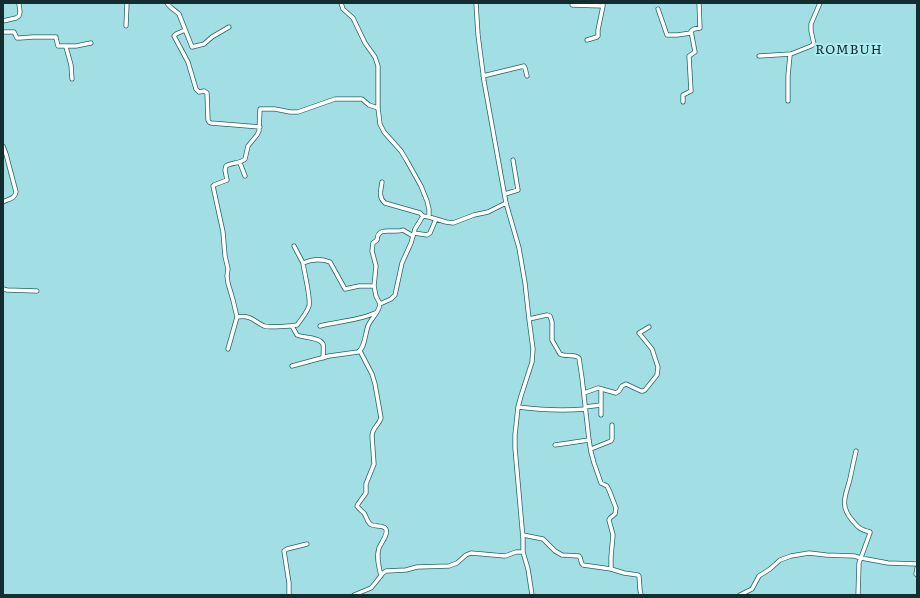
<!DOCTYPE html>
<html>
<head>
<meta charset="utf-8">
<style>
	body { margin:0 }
	#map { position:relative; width:920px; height:598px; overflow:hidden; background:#a1dfe4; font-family:Literata,serif }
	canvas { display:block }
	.frame { position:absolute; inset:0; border:4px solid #142d2f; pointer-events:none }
</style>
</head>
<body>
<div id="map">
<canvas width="920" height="598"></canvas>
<div class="frame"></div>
</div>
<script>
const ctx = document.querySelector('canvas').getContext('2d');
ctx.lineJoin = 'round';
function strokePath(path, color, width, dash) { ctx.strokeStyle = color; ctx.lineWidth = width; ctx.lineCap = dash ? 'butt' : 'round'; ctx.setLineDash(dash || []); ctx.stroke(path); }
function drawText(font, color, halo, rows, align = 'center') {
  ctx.font = font + ' Literata,serif'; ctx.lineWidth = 4; ctx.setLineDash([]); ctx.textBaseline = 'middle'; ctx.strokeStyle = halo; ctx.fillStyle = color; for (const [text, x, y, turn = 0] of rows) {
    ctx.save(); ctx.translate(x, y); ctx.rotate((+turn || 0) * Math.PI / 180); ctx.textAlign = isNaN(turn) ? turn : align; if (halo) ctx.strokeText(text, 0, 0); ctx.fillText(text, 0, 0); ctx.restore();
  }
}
const minor = new Path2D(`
	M167 3C170 8 175 10 179 14L192 47 204 44 212 37 229 27
	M341 3 343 9 353 18 365 43 375 57 378 66V108L380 124 384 132 401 151 407 161 421 186 427 201 429 209V217
	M476 3 478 35 484 81 506 203 519 248 525 283 529 319 533 349 532 362 521 396 518 407 515 435V448L523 539V552L528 569 532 595
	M572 5 603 6V3
	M658 9 667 35H677L691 33
	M3 21 16 18 19 16 20 12 19 4
	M126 26 127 3
	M185 30 176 34 174 36 188 62 196 89 199 92 204 91 207 93 208 120 209 122 211 123 260 127
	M3 32H14L17 38H20L33 37H56V38L58 46H76L91 43
	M587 40 597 37 598 36V30L603 6
	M66 47 71 65 72 79
	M759 56 791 54
	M483 76 524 66 525 68 527 76
	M788 101V76L790 55 791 54 811 46 814 44 811 31V24L820 3
	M683 102V95L691 91 689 56 695 52 691 31 694 29 700 28 699 3
	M3 146 6 154 16 192C15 199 8 199 3 202
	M240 163 245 176
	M382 182C381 190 378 197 385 203L420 213 423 216
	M505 194 518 190 513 160
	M414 233 427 235 430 233 436 219
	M294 246 303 263C312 259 320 258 330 262L345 289 359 286H374
	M3 289 7 290 37 291
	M380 304 376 296 374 286 376 266 372 251 373 243 377 240C378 225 394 234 403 230L413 236
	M237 317C252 315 253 321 264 326 270 328 291 326 297 325 301 320 307 312 309 306 311 298 304 272 303 263
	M529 319 547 315 550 316 552 322V340L560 354C566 357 574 354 579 358L582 378 589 440 591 452 594 463 601 483 607 486 609 490 616 508 615 514 610 518 609 520 613 535 611 557V569
	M292 326 297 335C304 338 320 337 323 344 324 347 323 354 323 358
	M320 326C339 321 358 321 375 313
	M228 349 237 317 233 300 228 283 227 276 228 269 225 256 223 232 213 186 214 185 227 180 225 170 226 166C232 162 240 164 245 159L248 146 257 135 259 131 260 109H275L290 112H298L335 99H362L369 105 378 108
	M360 351 372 374 375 384 381 418C379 425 372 428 372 436L374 464 366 484V493L358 504 357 506C359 509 362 511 364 513 366 516 367 521 370 524 374 527 382 525 385 528 390 532 381 543 379 548 376 557 379 567 381 576
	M292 366 329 356 358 352C365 348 365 334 368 326 371 318 379 313 380 304L391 299 395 295 402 263 411 243 415 229 423 216 429 217 446 222 453 223 474 215 488 212 506 203
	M584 393 598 388 616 393 619 391 622 386 626 384 641 391H643L645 390 657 375 658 367 652 349 639 333 649 327
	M518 407C542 410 561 411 585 409
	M585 407 601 405
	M601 415V389
	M555 445 589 440
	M591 449 611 441 612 439V425
	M856 451C854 460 852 469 850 479 846 495 839 505 852 520 859 528 859 529 870 532V533L859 563 858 595
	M523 535 543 539 555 551 562 555 579 556C582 559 580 563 583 565L611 569 624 573 638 575 639 576 640 590 641 595
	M917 568 916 574 917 575
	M289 595V583L284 551 287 549 307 544
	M354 595 371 588 376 582 383 573 386 571 406 570 417 567 449 566 457 563 466 555 471 553 505 556 516 552H523
	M740 595 752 589 759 576 770 569 780 560 791 556 809 553 826 555 854 556 861 558 888 563 917 564`);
strokePath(minor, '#256368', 5);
strokePath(minor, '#fff', 3.5);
ctx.letterSpacing = '1px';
drawText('13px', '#142d2f', '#aeecf1', [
	["ROMBUH",849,50]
]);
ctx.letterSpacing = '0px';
</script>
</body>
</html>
